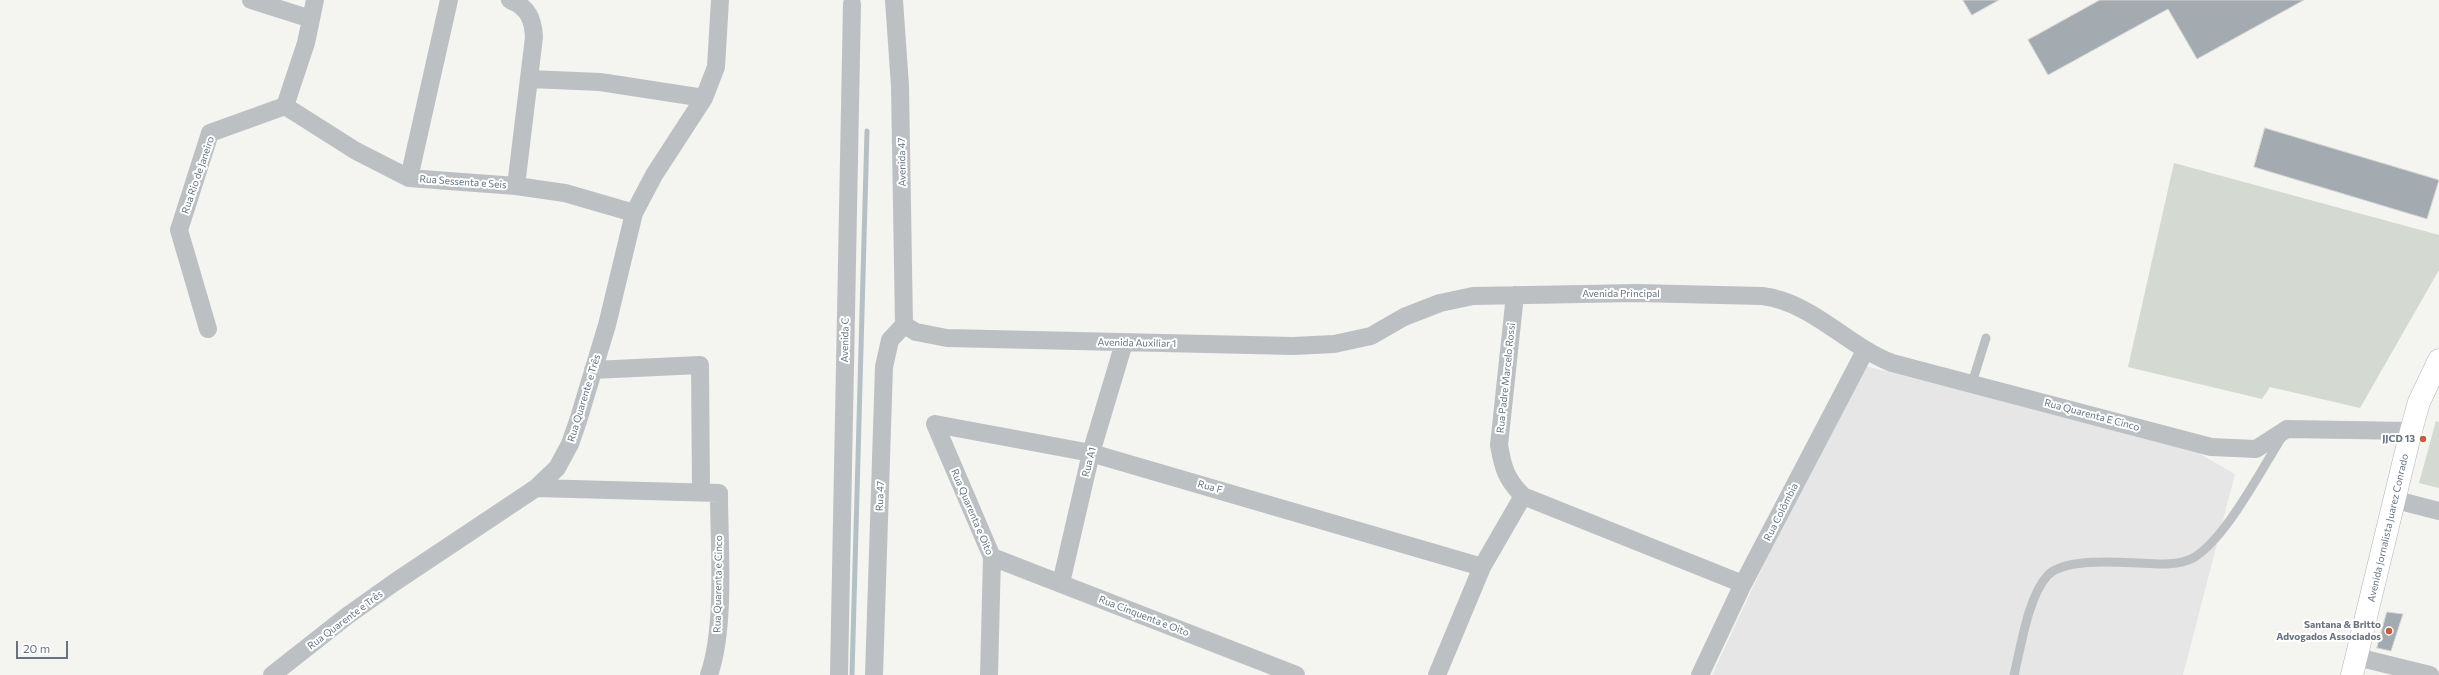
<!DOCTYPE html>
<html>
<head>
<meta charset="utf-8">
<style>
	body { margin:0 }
	#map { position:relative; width:2439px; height:675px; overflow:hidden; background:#f4f4f1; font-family:Commissioner,sans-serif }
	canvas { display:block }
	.scale { position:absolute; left:16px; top:641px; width:52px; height:18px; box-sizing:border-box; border:2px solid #67747f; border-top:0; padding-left:5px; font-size:12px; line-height:14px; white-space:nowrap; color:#67747f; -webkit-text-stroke:3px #fff; paint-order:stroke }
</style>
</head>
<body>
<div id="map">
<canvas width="2439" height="675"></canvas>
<div class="scale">20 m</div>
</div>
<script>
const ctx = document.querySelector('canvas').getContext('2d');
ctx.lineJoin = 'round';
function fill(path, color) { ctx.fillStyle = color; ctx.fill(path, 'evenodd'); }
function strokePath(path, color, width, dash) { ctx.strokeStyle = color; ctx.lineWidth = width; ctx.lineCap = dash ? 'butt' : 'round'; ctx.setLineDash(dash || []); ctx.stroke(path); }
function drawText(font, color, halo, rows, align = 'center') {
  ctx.font = font + ' Commissioner,sans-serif'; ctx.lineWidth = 4; ctx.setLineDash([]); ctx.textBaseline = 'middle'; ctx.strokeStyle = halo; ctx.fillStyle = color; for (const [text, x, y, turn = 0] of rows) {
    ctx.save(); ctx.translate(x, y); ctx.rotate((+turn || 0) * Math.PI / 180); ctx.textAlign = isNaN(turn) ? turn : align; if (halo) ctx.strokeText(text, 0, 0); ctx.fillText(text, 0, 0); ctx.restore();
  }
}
fill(new Path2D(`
	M1857 364 2188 447 2235 474 2183 675H1712Z`), '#e5e6e5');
fill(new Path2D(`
	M2174 163 2439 235V270L2360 408 2270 387 2262 399 2128 367Z
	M2436 421 2439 422V488L2419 483Z`), '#d4d9d1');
strokePath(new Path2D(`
	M852 675 867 131`), '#b5c0c4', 5);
const building = new Path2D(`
	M1963 0H1999L1972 15Z
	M2100 0H2304L2197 59 2168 9 2048 75 2028 40Z
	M2265 128 2439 180 2427 219 2254 167Z
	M2387 612 2403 614 2391 651 2377 648Z`);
fill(building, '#a4abb0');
strokePath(building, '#d6d6d4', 1);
const secondary = new Path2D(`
	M2352 675 2411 431 2419 402 2439 360`);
strokePath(secondary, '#b1b5b9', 23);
strokePath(new Path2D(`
	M1972 383 1986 338
	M2014 675C2021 647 2028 596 2048 575 2066 558 2116 562 2140 563 2157 564 2178 566 2193 558 2225 540 2261 470 2282 437`), '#bcc0c3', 9);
strokePath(new Path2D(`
	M251 0 311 19
	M510 0C528 7 533 19 534 37L516 186
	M894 0 900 86 904 325
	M530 79 600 82 704 98
	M285 106 356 151 409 178 516 186 565 193 634 213
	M409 178 449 0
	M904 325 916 332 947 338 1293 346 1334 344 1371 336 1404 317 1440 303 1473 296 1637 293 1762 296C1812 302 1846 345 1892 363L2211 447 2256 449 2287 429 2411 431
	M208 329 179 230 210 133 285 106 306 43 315 0
	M593 370 700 365 701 492
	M935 424 1091 453 1482 567
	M935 424 992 557 989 675
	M536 488 719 493C719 546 726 626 709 675
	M1523 496 1743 584
	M2396 500 2439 511
	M992 557 1296 675
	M1061 583 1091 453 1124 343
	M2357 657 2430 675
	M272 675 347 616 395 582 536 488 557 468 570 444 578 421 607 325 634 213 654 175 704 98 716 67 720 0
	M839 675 852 4
	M874 675 884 367 890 340 904 325
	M1437 675 1482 567 1523 496C1506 479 1503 468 1499 445L1515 295
	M1700 675 1743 584 1865 351`), '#bcc0c3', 18);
strokePath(secondary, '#fff', 22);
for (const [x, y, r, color] of [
	[2423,439,4,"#ce5937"],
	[2389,631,4,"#ce5937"]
]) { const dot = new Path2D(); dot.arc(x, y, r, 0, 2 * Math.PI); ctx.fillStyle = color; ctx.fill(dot); strokePath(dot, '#fff', 1.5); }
drawText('10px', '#67747f', '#fff', [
	["Avenida 47",902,162,-91],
	["Rua Rio de Janeiro",198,175,-71],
	["Rua Sessenta e Seis",463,182,4],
	["Avenida Principal",1621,294],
	["Avenida C",845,340,-89],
	["Avenida Auxiliar 1",1137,343,1],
	["Rua Padre Marcelo Rossi",1506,378,-84],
	["Rua Quarente e Três",584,398,-73],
	["Rua Quarenta E Cinco",2092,415,15],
	["Rua A1",1089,462,-76],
	["Rua F",1210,487,16],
	["Rua 47",880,496,-88],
	["Rua Quarenta e Oito",972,512,67],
	["Rua Colômbia",1781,512,-63],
	["Avenida Jornalista Juarez Conrado",2388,528,-77],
	["Rua Quarenta e Cinco",718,584,-89],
	["Rua Cinquenta e Oito",1144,616,21],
	["Rua Quarente e Três",345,620,-37]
]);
drawText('bold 10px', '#67747f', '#fff', [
	["JJCD 13",2415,439],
	["Santana & Britto",2381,625],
	["Advogados Associados",2381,637]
], 'right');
</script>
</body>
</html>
